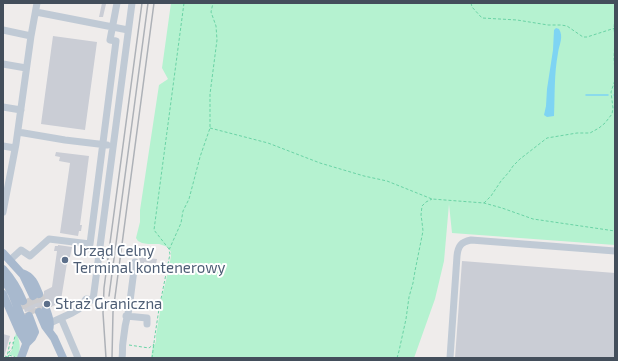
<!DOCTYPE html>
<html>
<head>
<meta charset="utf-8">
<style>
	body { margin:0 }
	#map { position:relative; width:618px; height:361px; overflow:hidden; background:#efeceb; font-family:"Exo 2",sans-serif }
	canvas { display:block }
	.frame { position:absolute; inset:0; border:4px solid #434e5b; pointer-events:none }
</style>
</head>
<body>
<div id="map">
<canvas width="618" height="361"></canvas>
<div class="frame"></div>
</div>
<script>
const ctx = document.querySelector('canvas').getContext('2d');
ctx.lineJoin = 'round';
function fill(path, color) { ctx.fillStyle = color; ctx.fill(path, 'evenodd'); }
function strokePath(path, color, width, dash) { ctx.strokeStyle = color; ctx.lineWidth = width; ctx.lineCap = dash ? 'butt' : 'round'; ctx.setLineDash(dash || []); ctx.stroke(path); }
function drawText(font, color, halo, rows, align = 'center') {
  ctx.font = font + ' "Exo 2",sans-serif'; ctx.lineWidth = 4; ctx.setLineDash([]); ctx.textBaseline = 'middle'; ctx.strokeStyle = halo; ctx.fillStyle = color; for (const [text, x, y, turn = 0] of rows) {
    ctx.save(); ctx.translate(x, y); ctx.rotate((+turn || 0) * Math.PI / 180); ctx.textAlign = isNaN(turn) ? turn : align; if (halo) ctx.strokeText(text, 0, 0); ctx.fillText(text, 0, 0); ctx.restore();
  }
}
fill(new Path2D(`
	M171 3H615V245L452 233 449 204 444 261 435 299 414 358H151L153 345 155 344 156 341V335L160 312 161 301 168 272 171 256V252L168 247 159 244H148L142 243 138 241 136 238 140 222V210L159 85 168 79 162 68Z
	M16 333C20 341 21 348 18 356L16 357 9 354 12 350Z`), '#b5f2d0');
fill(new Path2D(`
	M556 28 559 29C564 37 559 45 558 53 554 74 555 95 554 116L547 117 544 115 546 106 547 89 553 50 554 30Z`), '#7ed4f3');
strokePath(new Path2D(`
	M586 95H608
	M614 95H615`), '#7ed4f3', 1.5);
fill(new Path2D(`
	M102 3 106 4 103 17H99Z
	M53 36 97 42 85 130 41 124Z
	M56 152 89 156 80 225H82L81 231H79L78 236 60 233 70 163 59 161 60 157 55 156Z
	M58 245 72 247 70 257H68L61 300 57 304 51 307 49 305 47 304H44L41 307H36L34 309V313L30 311 25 312 23 306 28 304V298L30 301H33L37 299H41L44 295V291L52 287 57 251H54L55 246H58Z
	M139 257 157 259 156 264 144 262V264L140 263Z
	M462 261 615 273V358H455Z
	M3 334 10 336 4 357H3Z`), '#cacdd5');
strokePath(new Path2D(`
	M39 294 46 309
	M33 296 39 312
	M26 299 33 314
	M20 302 26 317`), '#cdccce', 8, [8, 4]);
strokePath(new Path2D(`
	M471 3 472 7 482 18 517 20 548 25H561L567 26 583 37H587L615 28
	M615 14 614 29 615 36
	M615 38 614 58 615 73
	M210 128 268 143 320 163 364 176 387 181 432 199 484 203 502 208 533 219 615 231
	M484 203 491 196 501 181 509 172 513 166 520 159 547 138 577 133H590L599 128 605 123 612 114 613 108 611 92 615 80
	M169 249 154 230 184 3
	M129 345 149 348 154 344
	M9 355 15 357
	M5 356 7 357 10 342 13 343
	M8 358 9 352 12 349 15 336
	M152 358 155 335 159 309 170 254 169 250 181 223 183 211 189 199 200 157 210 128V94L217 40 216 26 211 12 213 3
	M397 358 399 351 406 319 409 297 413 283 415 271 423 231 422 222 421 215 422 206 426 202 432 199`), '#6ad3a5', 1, [3, 2]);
strokePath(new Path2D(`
	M36 12 128 30
	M3 30 31 36
	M3 64 26 68
	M3 107 21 110
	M18 132 65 140 107 145
	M3 146 15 148
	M3 212 16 144 31 36 37 3
	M10 260 21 250 30 256 49 239 90 244 116 41 110 40 117 3
	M126 316 147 318V324
	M61 318 78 358
	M50 323 72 313 79 309 86 299 93 300 132 3
	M122 358C123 352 122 347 123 342 124 331 126 320 129 309L135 262
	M450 358 457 256C458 246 461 242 471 240L615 251`), '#c0cad5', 7);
strokePath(new Path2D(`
	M3 253 23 275 33 296
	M3 269C12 279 18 289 23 301
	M22 273C32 276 35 284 39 294
	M3 277 12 294 28 333V339L21 358
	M3 294 20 333 24 339 26 343
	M46 309C49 317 51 323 49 331
	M39 312 45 326 54 338 63 358
	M27 343 32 338 35 332 29 316`), '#a8b9ce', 8);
strokePath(new Path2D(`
	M109 296 148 3
	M106 358 103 313 104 288 142 3
	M112 358 113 312 154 3`), '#adb1b7', 1.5);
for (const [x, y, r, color] of [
	[65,260,4,"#5c6f8a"],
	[47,304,4,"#5c6f8a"]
]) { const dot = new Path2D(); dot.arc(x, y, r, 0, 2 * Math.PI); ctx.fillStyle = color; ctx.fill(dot); strokePath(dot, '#fff', 1.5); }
drawText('15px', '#4e5e75', '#fff', [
	["Urząd Celny",73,251],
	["Terminal kontenerowy",73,268],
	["Straż Graniczna",55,304]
], 'left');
</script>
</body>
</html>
